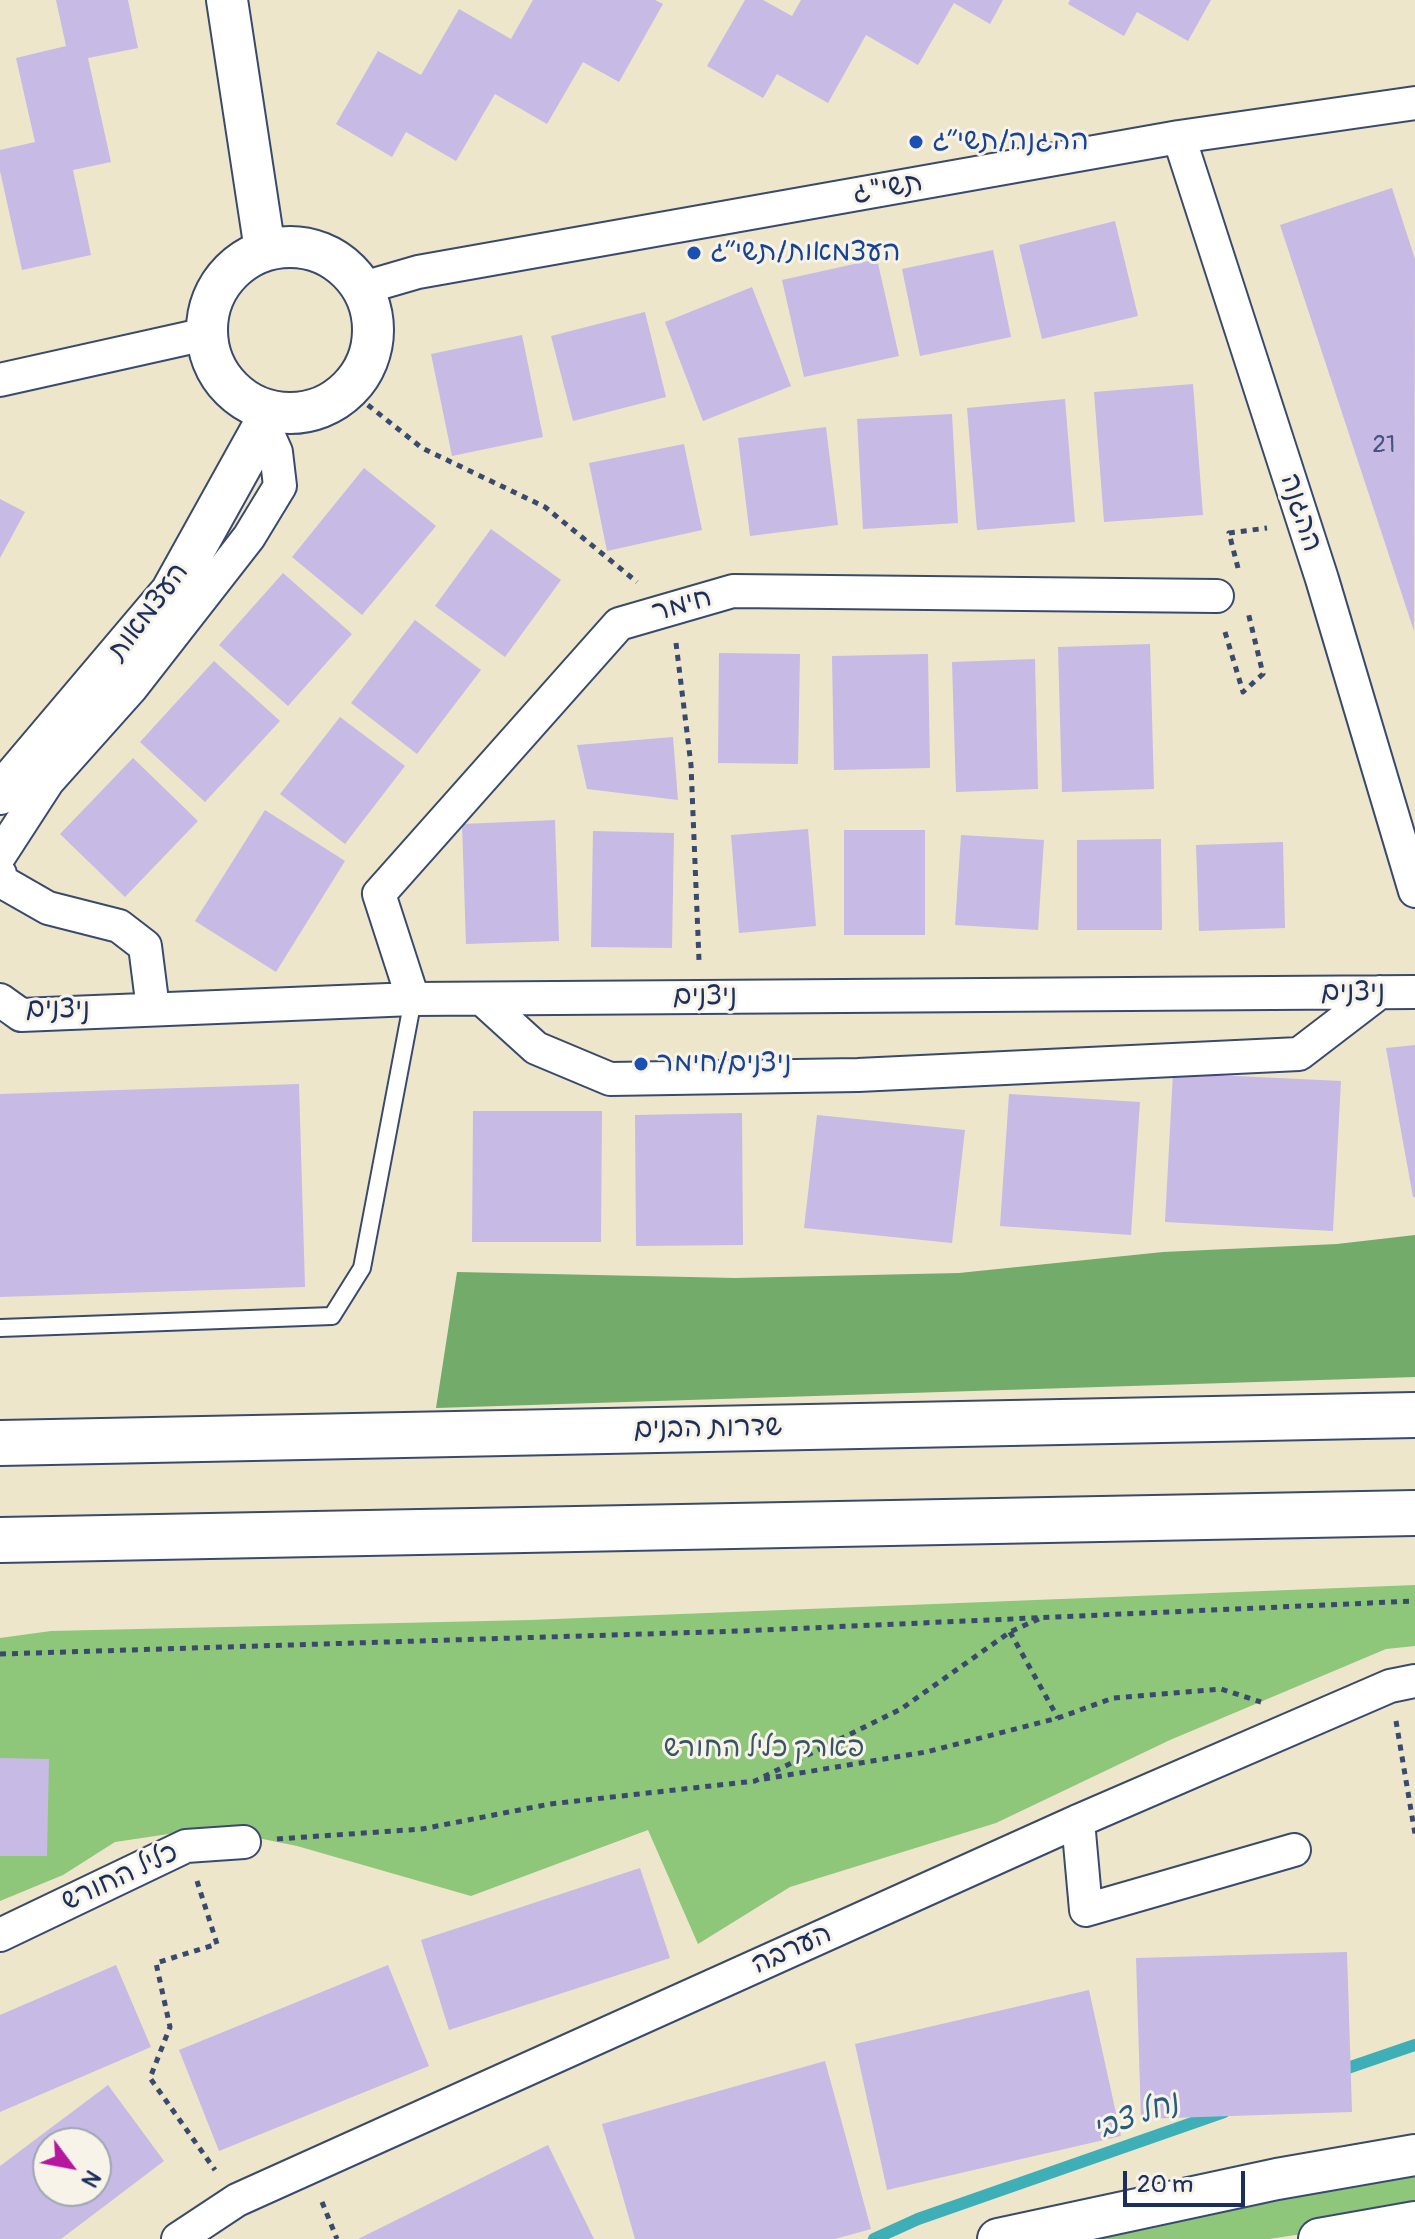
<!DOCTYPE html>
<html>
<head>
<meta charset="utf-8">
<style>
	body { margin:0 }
	#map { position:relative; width:1415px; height:2239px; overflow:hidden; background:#ede6ca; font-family:Pangolin,sans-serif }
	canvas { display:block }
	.north { position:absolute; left:32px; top:2127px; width:80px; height:80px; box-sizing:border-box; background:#f7f3e8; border:2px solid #9fa5b1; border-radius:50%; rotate:122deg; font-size:22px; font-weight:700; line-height:32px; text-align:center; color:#1b2f5e }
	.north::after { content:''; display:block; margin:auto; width:28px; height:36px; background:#b5179e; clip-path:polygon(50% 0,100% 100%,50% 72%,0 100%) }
	.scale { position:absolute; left:1123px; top:2171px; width:122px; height:36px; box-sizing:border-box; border:4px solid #1b2f5e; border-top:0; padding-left:10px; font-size:24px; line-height:28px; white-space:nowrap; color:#1b2f5e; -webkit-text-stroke:6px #f7f3e8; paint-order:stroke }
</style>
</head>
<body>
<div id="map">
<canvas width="1415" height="2239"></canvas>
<div class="north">N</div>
<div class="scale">20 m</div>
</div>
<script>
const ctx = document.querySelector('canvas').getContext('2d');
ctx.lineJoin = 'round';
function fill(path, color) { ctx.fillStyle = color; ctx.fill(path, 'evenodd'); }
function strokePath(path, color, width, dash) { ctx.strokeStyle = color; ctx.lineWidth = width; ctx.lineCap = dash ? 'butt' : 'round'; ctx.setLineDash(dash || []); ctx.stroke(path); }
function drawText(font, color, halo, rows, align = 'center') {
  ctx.font = font + ' Pangolin,"Playpen Sans Hebrew",sans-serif'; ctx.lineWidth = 6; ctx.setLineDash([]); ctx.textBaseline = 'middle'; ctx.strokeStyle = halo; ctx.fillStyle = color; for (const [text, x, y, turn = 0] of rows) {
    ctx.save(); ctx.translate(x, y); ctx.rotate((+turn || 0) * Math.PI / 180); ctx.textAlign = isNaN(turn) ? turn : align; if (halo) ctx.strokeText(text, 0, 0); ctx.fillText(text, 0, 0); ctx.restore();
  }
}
fill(new Path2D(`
	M1415 1585V1646L1386 1649 1170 1740 996 1823 790 1887 698 1944 648 1830 471 1896 297 1846 209 1828 115 1842 63 1875 0 1901V1638L51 1631 530 1620Z
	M1415 2159V2217L1269 2239H1019Z`), '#8ec67a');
fill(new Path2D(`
	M1415 1235V1377L436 1408 457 1272 735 1278 959 1273 1163 1252 1337 1244Z`), '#72ab6a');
strokePath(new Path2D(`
	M1336 2072 1415 2045
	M874 2239 918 2219 1224 2112`), '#3eafb7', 12);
fill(new Path2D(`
	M56 0H128L138 48 88 58 111 162 73 170 91 255 22 270 0 171V150L35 142 16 58 66 46Z
	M533 0H655L663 4 619 82 583 62 547 124 495 94 456 161 406 132 392 157 336 124 378 51 421 75 459 9 511 39Z
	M745 0H763L792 16 801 0H1003L990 24 954 3 918 65 866 35 828 103 777 74 763 98 707 66Z
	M1070 0H1211L1188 41 1137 12 1124 36 1068 4Z
	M1392 188 1415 259 1414 631 1280 225Z
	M1115 221 1138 316 1042 339 1019 245Z
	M993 250 1011 337 920 356 902 269Z
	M877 259 899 356 804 377 782 280Z
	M752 287 791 386 703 421 665 322Z
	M645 312 666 397 573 421 551 336Z
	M522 335 543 437 452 456 431 354Z
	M1193 384 1203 515 1104 522 1094 392Z
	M1065 399 1075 522 977 530 967 408Z
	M952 414 958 523 863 529 857 419Z
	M826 427 838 525 750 536 738 438Z
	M684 444 702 530 607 551 589 463Z
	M364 468 436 526 362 615 292 557Z
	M0 499 25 512 0 558Z
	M491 529 561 580 505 657 435 606Z
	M283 573 352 634 288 706 219 645Z
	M415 620 481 670 417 754 351 703Z
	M1150 644 1154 789 1062 792 1058 647Z
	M719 653 800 654 798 764 718 763Z
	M928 654 930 768 834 770 832 656Z
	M1035 659 1038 789 956 792 952 662Z
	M214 661 280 721 205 802 140 742Z
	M340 717 405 766 345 844 280 794Z
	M673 737 678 800 587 789 577 745Z
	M133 758 198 821 125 897 60 834Z
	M265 810 345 861 276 972 195 921Z
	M555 820 559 941 466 944 462 824Z
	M808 829 816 926 739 933 731 835Z
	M844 830H925V935H844Z
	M593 831 674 833 672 948 591 947Z
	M961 835 1044 840 1038 930 955 925Z
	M1161 839 1162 930H1077V840Z
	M1283 842 1285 928 1199 931 1196 845Z
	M1415 1045V1197H1413L1386 1048Z
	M1173 1073 1341 1081 1333 1231 1165 1222Z
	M299 1084 305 1287 0 1297V1094Z
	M1009 1094 1140 1102 1131 1235 1000 1226Z
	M473 1111H602L601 1242H472Z
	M742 1113 743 1245 636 1246 635 1115Z
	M817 1115 965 1130 952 1243 804 1228Z
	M0 1758 49 1759 47 1856H0Z
	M640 1868 670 1958 449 2030 421 1940Z
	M1347 1952 1352 2112 1141 2119 1136 1958Z
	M116 1965 151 2047 0 2112V2015Z
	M388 1965 429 2066 219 2151 179 2050Z
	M1089 1990 1121 2136 887 2190 855 2044Z
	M825 2061 871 2229 835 2239H635L602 2124Z
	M108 2085 164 2161 61 2239H0V2166ZM48 2143H96V2191H48Z
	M548 2145 594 2239H358Z`), '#c7bae5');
const service = new Path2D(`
	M0 1328 332 1316 362 1268 413 999`);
const minor = new Path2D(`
	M1179 137 1322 579 1415 891
	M363 288 418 272 1179 137 1415 103
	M0 380 206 334
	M0 855 48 781 132 687 249 537 280 486 276 452 264 425
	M0 874 1 881 48 908 119 926 145 946 153 1009
	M413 999 379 894 619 624 733 591 1217 596
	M482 999 536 1048 610 1079 858 1075 1299 1054 1380 992
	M0 1000 21 1015 413 999 1415 992
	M1078 1821 1086 1910 1294 1850
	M0 1935 186 1846 244 1842
	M178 2239 237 2200 1078 1821 1390 1686 1415 1681`);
const tertiary = new Path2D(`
	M227 0 265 250
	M207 330a83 83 0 1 1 166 0a83 83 0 1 1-166 0Z
	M0 794 171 592 271 412
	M998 2239 1277 2179 1415 2155
	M1319 2239 1415 2222`);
const secondary = new Path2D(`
	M0 1443 1415 1415
	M0 1540 1415 1513`);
strokePath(service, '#3a4a6e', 20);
strokePath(minor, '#3a4a6e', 36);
strokePath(tertiary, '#3a4a6e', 44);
strokePath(secondary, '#3a4a6e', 48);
strokePath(new Path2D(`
	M349 390 422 448 545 507 637 582
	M1238 568 1229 533 1267 528
	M1225 632 1243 692 1263 674 1248 612
	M676 643 691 765 699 960
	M1010 1632 1058 1718
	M0 1654 741 1631 1415 1601
	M1396 1721 1415 1834
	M764 1779 926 1752 1058 1718 1113 1698 1221 1689 1261 1702
	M277 1839 422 1829 550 1804 755 1781 901 1709 1010 1632 1043 1617
	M197 1881 217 1944 156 1963 170 2027 150 2078 215 2170
	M322 2202 337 2239`), '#3a4a6e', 5, [6, 6]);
strokePath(service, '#fff', 16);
strokePath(minor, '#fff', 32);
strokePath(tertiary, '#fff', 40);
strokePath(secondary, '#fff', 44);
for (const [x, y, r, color] of [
	[916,142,8,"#1a4fb4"],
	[694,253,8,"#1a4fb4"],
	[641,1064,8,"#1a4fb4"]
]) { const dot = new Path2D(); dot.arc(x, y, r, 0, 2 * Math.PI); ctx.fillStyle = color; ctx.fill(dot); strokePath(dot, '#f7f3e8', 3); }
drawText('24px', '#465280', null, [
	["21",1384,446]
]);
drawText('28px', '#164399', '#f7f3e8', [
	["ההגנה/תשי״ג",932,142],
	["העצמאות/תשי״ג",710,253],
	["ניצנים/חימר",657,1064]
], 'left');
drawText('28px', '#1b2f5e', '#f7f3e8', [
	["תשי\"ג",888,189,-10],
	["ההגנה",1300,513,72],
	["חימר",682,606,-16],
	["העצמאות",149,612,-53],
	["ניצנים",1353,993],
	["ניצנים",705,997],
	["ניצנים",58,1010,1],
	["שדרות הבנים",708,1429,-1],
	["כליל החורש",120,1878,-25],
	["הערבה",792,1950,-24]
]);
drawText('28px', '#385565', '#f7f3e8', [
	["פארק כליל החורש",764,1749]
]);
drawText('italic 30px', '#275c7d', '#f7f3e8', [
	["נחל צבי",1136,2117,-20]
]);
</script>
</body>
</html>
